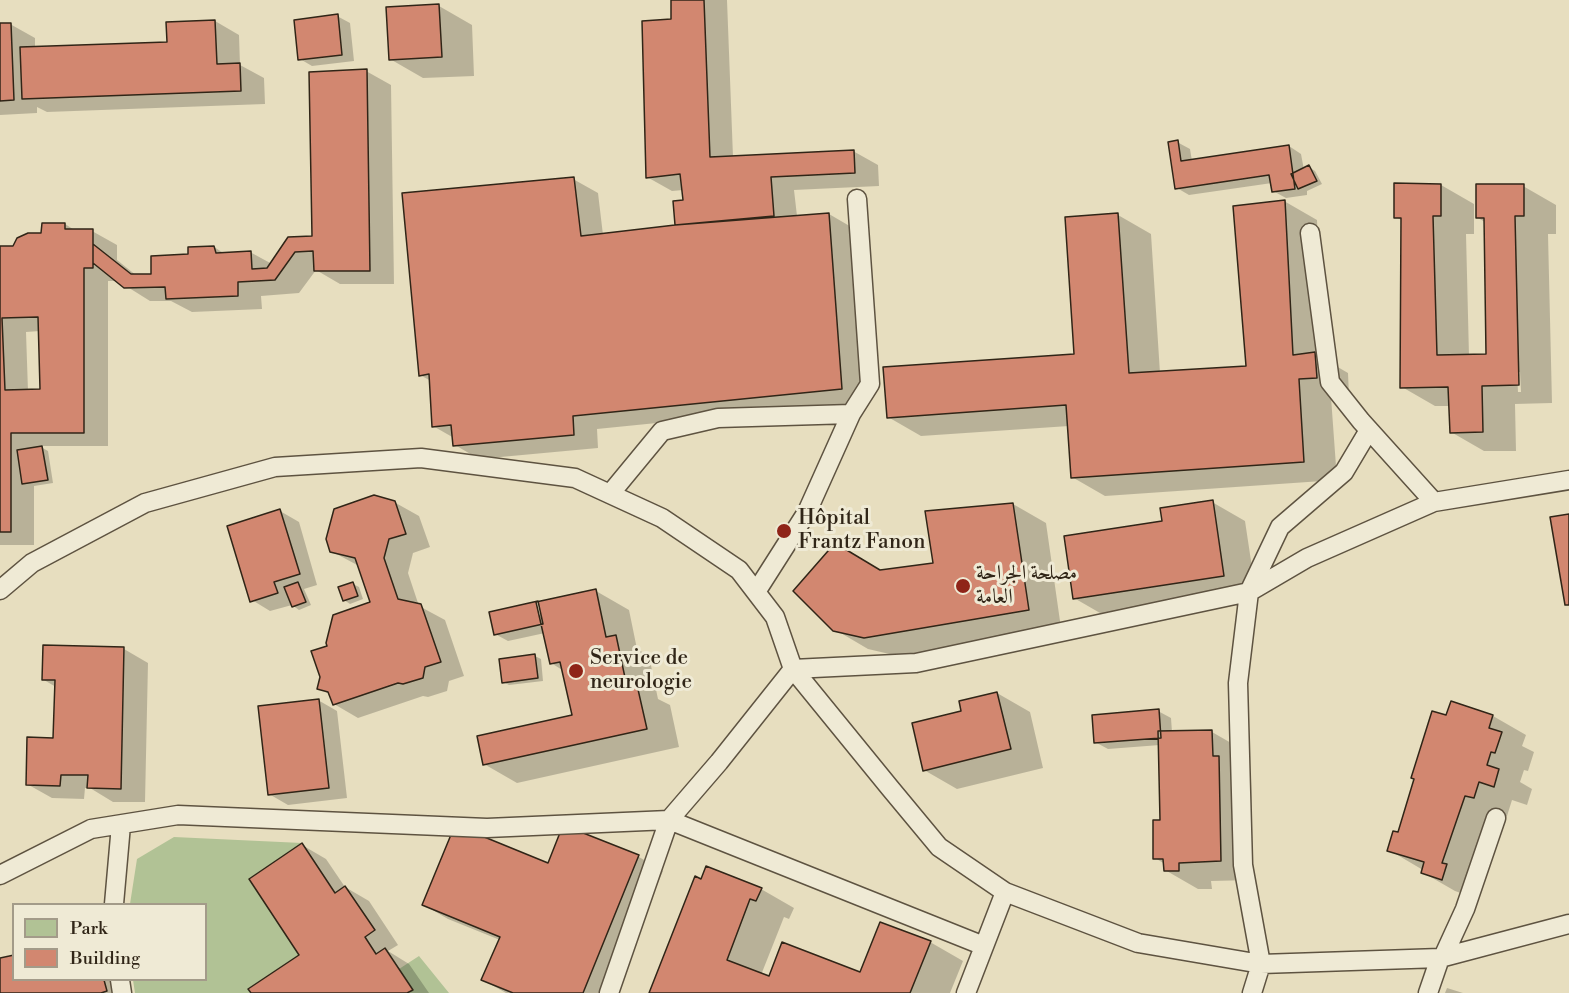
<!DOCTYPE html>
<html>
<head>
<meta charset="utf-8">
<style>
	body { margin:0 }
	#map { position:relative; width:1569px; height:993px; overflow:hidden; background:#e7debf; font-family:"Libre Bodoni",serif }
	canvas { display:block }
	.legend { position:absolute; left:12px; top:903px; width:195px; height:78px; box-sizing:border-box; background:#efead5; border:2px solid #a39b89; margin:0; padding:8px 10px; list-style:none; font-size:18px; color:#302517 }
	.legend li { display:flex; align-items:center; gap:12px; height:30px }
	.legend b { width:30px; border:2px solid #a39b89 }
</style>
</head>
<body>
<div id="map">
<canvas width="1569" height="993"></canvas>
<ul class="legend">
<li><b style="height:16px;background:#b1c295"></b>Park</li>
<li><b style="height:16px;background:#d28770"></b>Building</li>
</ul>
</div>
<script>
const ctx = document.querySelector('canvas').getContext('2d');
ctx.lineJoin = 'round';
function fill(path, color) { ctx.fillStyle = color; ctx.fill(path, 'evenodd'); }
function strokePath(path, color, width, dash) { ctx.strokeStyle = color; ctx.lineWidth = width; ctx.lineCap = dash ? 'butt' : 'round'; ctx.setLineDash(dash || []); ctx.stroke(path); }
function drawText(font, color, halo, rows, align = 'center') {
  ctx.font = font + ' "Libre Bodoni",Amiri,serif'; ctx.lineWidth = 6; ctx.setLineDash([]); ctx.textBaseline = 'middle'; ctx.strokeStyle = halo; ctx.fillStyle = color; for (const [text, x, y, turn = 0] of rows) {
    ctx.save(); ctx.translate(x, y); ctx.rotate((+turn || 0) * Math.PI / 180); ctx.textAlign = isNaN(turn) ? turn : align; if (halo) ctx.strokeText(text, 0, 0); ctx.fillText(text, 0, 0); ctx.restore();
  }
}
fill(new Path2D(`
	M174 837 302 843 249 879 299 955 248 989 251 993H135L133 980H206V904H130L137 859Z
	M419 956 449 993H407L412 989 399 969Z`), '#b1c295');
fill(new Path2D(`
	M673 0H727L733 157 853 151 878 165 879 186 794 190 797 216 829 214 853 228 866 402 597 429 598 448 479 459 455 445 454 438 433 426 431 381 420 375 573 179 598 193 603 235 677 226 674 203 684 201 683 190 672 191 647 177 672 21Z
	M439 6 472 25 474 76 423 78 390 59Z
	M337 16 350 23 354 61 312 66 300 59Z
	M215 21 239 35 240 65 264 78 265 104 47 112 37 107V113L0 115V24H10L35 38V48L169 44 168 23Z
	M366 71 391 85 394 284H340L316 270 299 293 261 296 262 309 192 312 171 301H150L118 281H108V446H39L48 451 53 483 34 486V545H0V248L14 247 65 224 76 231H92L117 245V260L137 276H153L190 255 214 247 225 254 250 252 272 264 313 237ZM40 331 42 390 28 391 26 332Z
	M1177 142 1190 149 1192 161 1289 146 1301 154 1304 170 1309 167 1315 171 1322 184 1307 191V195L1286 198 1273 191 1272 183 1189 195 1177 188Z
	M1441 185 1474 204V234H1466L1469 356 1488 355 1485 222 1478 218 1523 186 1556 205V234H1548L1552 403 1515 404 1516 451H1484L1451 432 1450 406H1435L1402 387 1403 221 1396 217ZM1517 372H1520L1521 392H1518Z
	M1284 201 1317 220 1324 359 1348 373 1349 396 1331 397 1337 480 1105 496 1072 477 1069 426 921 436 888 417 1075 355 1118 215 1151 234 1160 373 1248 367Z
	M394 502 419 516 430 547 413 553 408 573 419 606 445 620 464 676 449 681 447 691 428 697 423 696 358 718 334 704 331 695 319 688 329 646 372 603 359 566 331 551Z
	M1212 502 1245 521 1256 594 1107 617 1074 598 1164 522Z
	M1013 504 1046 523 1061 628 898 656 868 649 834 629 881 571 935 564Z
	M280 511 299 522 317 585 304 589 311 605 299 610 292 605 270 611 252 600Z
	M353 584 359 587 363 599 350 604 344 600Z
	M596 591 629 610 637 649 649 656 658 699 670 705 679 747 517 783 484 764 574 716 564 671 551 663 545 633 508 641 495 634Z
	M44 647 124 649 148 663 145 802H113L90 788H85L84 799 52 798 27 784 55 739 56 687 44 680Z
	M535 656 541 659 543 681 509 685 503 682Z
	M997 693 1030 712 1043 768 957 789 924 770 963 712Z
	M318 700 337 711 347 798 288 805 269 794Z
	M1452 703 1493 716 1526 735 1522 746 1534 752 1528 771 1524 770 1520 782 1532 789 1527 805 1512 800 1507 816 1498 814 1475 898 1455 891 1422 872 1423 870 1389 850 1399 834Z
	M1158 711 1171 718 1172 732H1212L1245 751V773L1251 777 1253 880 1211 881 1212 889H1198L1165 870V864L1155 858 1162 821 1160 745 1108 749 1095 742Z
	M564 827 639 857 663 871 612 993H506L483 980 500 940 448 919 424 905 548 865Z
	M302 845 326 859 345 887 369 901 398 945 388 951 409 964 429 993H253L301 955Z
	M696 878 761 889 794 908 789 919 784 917 761 975 770 978 861 974 930 942 963 961 950 993H650Z
	M0 960 14 980H123L127 993H0Z
	M1447 988 1463 993H1445Z`), '#0003');
const building = new Path2D(`
	M671 0H704L710 157 854 150 855 173 771 177 774 216 675 225 673 201 683 200 680 174 646 178 642 21 671 19Z
	M439 4 442 57 389 60 386 7Z
	M338 14 342 55 298 60 294 20Z
	M215 20 217 64 240 63 241 91 22 99 20 47 167 42 166 22Z
	M0 23H11L14 100 0 101Z
	M367 69 370 271H314L313 251 295 252 275 280 238 282V296L166 299 165 287 124 288 93 263V244L131 274H151V256L188 254V247L214 246 216 253 251 251 252 269 267 268 288 237 312 236 309 72Z
	M1178 140 1181 161 1289 145 1295 189 1272 192 1269 175 1175 189 1168 142Z
	M1309 165 1317 181 1298 189 1291 174Z
	M574 177 581 236 675 225 829 213 842 389 573 416 574 435 453 446 451 425 432 427 429 374 419 376 402 193Z
	M1394 183 1441 184V216H1433L1437 355 1486 354 1484 218H1476V184H1524V216H1515L1519 385 1482 386 1483 432 1450 433 1448 387 1400 388 1401 218H1394Z
	M1285 200 1293 355 1315 352 1317 378 1299 379 1304 462 1071 478 1066 405 887 418 883 367 1074 354 1065 217 1118 213 1129 373 1246 366 1233 206Z
	M42 223H65V229H93V268H84V433H11V532H0V246H13L17 238 28 233H41ZM38 317 40 389 5 390 2 318Z
	M42 446 48 480 22 484 17 450Z
	M374 495 395 501 406 534 389 539 384 558 398 599 421 604 441 662 425 667 423 678 403 684 398 683 333 705 328 692 317 689 320 677 311 651 327 646 326 643 333 615 370 602 355 558 330 552 326 539 334 509Z
	M1213 500 1224 576 1073 599 1064 536 1162 521 1160 508Z
	M1013 503 1029 610 864 638 833 631 793 591 835 543 880 570 933 563 925 511Z
	M280 509 300 574 274 582 278 593 250 602 227 526Z
	M1569 514V605H1565L1550 517Z
	M298 582 306 602 292 607 284 587Z
	M353 582 358 596 343 601 338 587Z
	M596 589 606 637 616 635 627 687 637 685 647 729 483 765 477 736 572 715 560 662 550 664 536 602Z
	M538 601 543 624 494 635 489 612Z
	M43 645 124 647 121 789 87 788 88 775H61L60 786 26 785 27 737 53 738 55 680H42Z
	M535 654 538 678 502 683 499 659Z
	M997 692 1011 749 923 771 912 723 961 711 959 701Z
	M319 699 329 788 268 795 258 706Z
	M1451 701 1493 715 1489 728 1502 732 1495 753 1491 752 1487 765 1499 769 1494 787 1479 782 1474 798 1465 796 1442 863 1447 864 1442 880 1421 873 1424 862 1387 851 1393 831 1398 832 1414 779 1411 778 1432 711 1446 715Z
	M1159 709 1161 738 1094 743 1092 715Z
	M1212 730 1213 756H1219L1221 861 1179 863V871H1164L1163 859H1153V820H1160L1158 731Z
	M455 825 548 863 563 825 639 855 583 993H513L481 980 500 937 422 905Z
	M302 843 335 893 345 886 375 930 365 937 376 954 385 948 413 990 407 993H251L248 989 299 955 249 879Z
	M706 866 762 888 756 901 750 899 727 960 769 976 782 942 860 972 880 922 931 941 910 993H649L695 876 701 879Z
	M14 955V980H104L107 991 101 993H0V958Z`);
fill(building, '#d28770');
strokePath(building, '#302517', 1.5);
const service = new Path2D(`
	M1310 233 1330 382 1361 421 1434 502
	M610 494 662 431 718 418 851 414
	M0 590 32 563 145 503 275 467 421 458 575 478 662 518 739 570 775 617 793 669 890 788 939 847 1005 892 1138 943 1261 964 1440 958 1569 924
	M756 592 807 512 851 414 870 384 857 199
	M0 875 91 829 178 815 487 828 669 820 984 946
	M114 904 121 825
	M1443 957 1465 909 1496 818
	M120 980 122 993
	M609 993 669 820 719 762 793 669 916 663 1249 592 1307 558 1434 502 1569 480
	M966 993 1005 892
	M1252 993 1261 964 1243 865 1238 683 1249 592 1280 527 1344 472 1369 430
	M1428 993 1440 958`);
strokePath(service, '#5e5341', 21);
strokePath(service, '#efead5', 18);
for (const [x, y, r, color] of [
	[784,531,8,"#8f2418"],
	[963,586,8,"#8f2418"],
	[576,671,8,"#8f2418"]
]) { const dot = new Path2D(); dot.arc(x, y, r, 0, 2 * Math.PI); ctx.fillStyle = color; ctx.fill(dot); strokePath(dot, '#efead5', 2); }
drawText('21px', '#302517', '#efead5', [
	["Hôpital",798,519],
	["Frantz Fanon",798,543],
	["مصلحة الجراحة",976,574],
	["العامة",976,598],
	["Service de",590,659],
	["neurologie",590,683]
], 'left');
</script>
</body>
</html>
